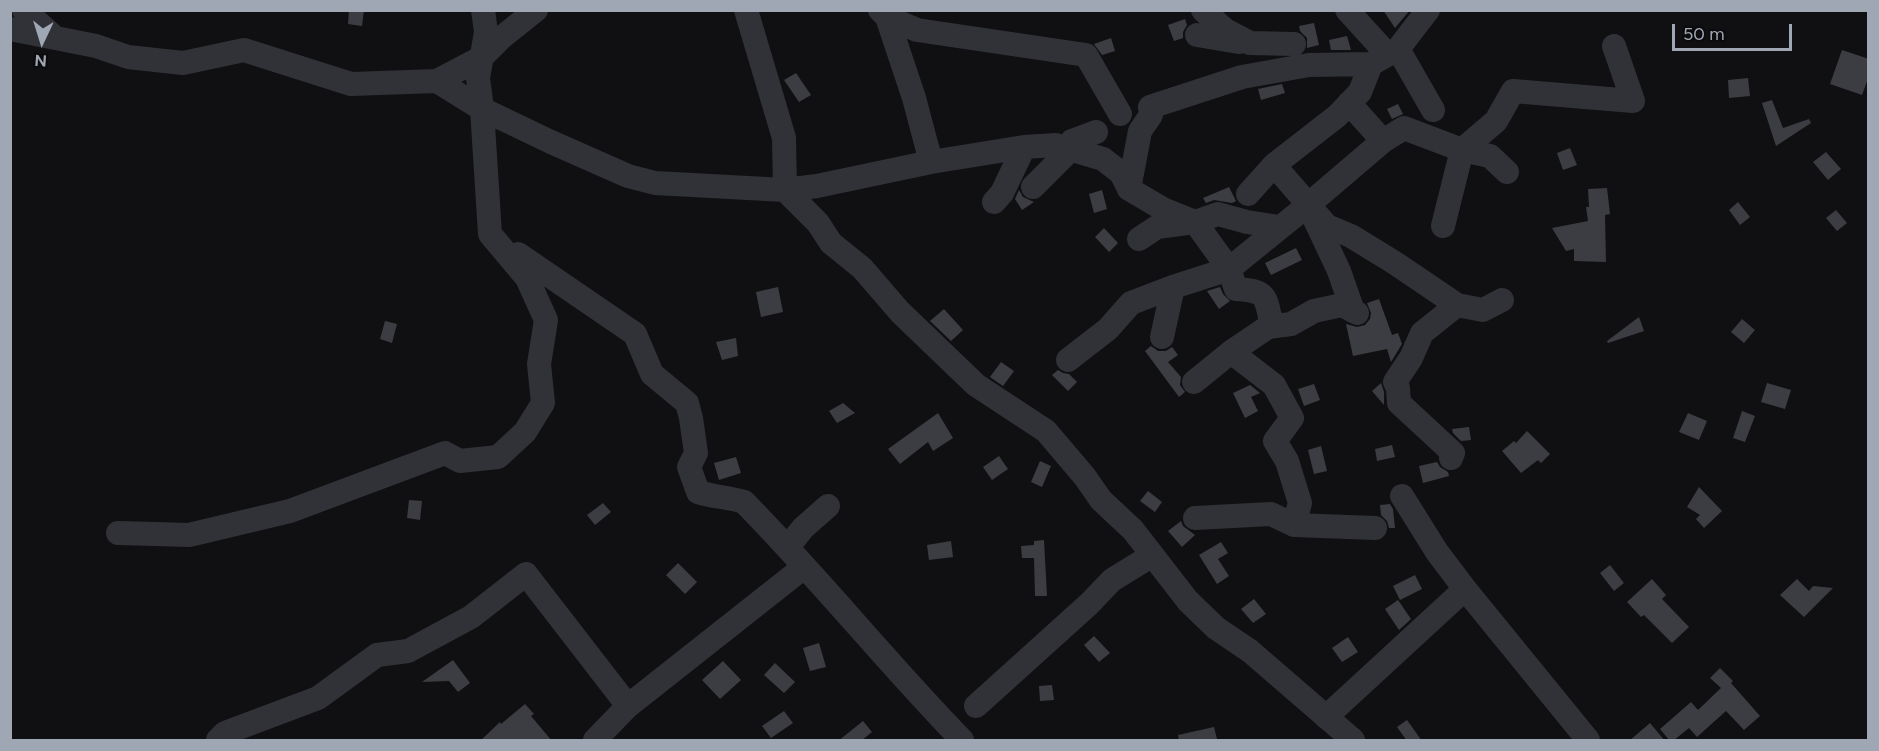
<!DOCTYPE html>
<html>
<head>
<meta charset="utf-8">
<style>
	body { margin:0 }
	#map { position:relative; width:1879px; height:751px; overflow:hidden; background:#101012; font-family:Figtree,sans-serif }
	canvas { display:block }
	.frame { position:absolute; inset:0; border:12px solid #a0a7b4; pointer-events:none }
	.north { position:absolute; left:12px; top:12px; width:60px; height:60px; -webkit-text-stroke:4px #0b0b0d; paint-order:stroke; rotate:184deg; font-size:16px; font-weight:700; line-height:24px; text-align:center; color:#a0a7b4 }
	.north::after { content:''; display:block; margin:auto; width:21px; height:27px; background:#a0a7b4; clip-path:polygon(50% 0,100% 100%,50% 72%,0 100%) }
	.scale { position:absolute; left:1672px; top:24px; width:120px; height:27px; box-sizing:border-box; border:3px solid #a0a7b4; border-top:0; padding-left:8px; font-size:18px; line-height:21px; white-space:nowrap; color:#a0a7b4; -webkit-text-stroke:4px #0b0b0d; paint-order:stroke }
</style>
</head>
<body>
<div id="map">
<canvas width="1879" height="751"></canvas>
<div class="frame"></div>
<div class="north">N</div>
<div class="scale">50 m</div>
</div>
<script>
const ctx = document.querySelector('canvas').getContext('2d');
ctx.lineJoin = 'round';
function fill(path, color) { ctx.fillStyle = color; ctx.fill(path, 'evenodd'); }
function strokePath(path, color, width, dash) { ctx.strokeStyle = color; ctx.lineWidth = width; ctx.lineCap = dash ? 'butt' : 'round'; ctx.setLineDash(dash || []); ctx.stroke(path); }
fill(new Path2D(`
	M349 10H364L362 26 348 24Z
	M1383 10H1410L1395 28Z
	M1185 19 1187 25 1183 32V38L1174 41 1168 25Z
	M1314 23 1319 45 1307 48V38L1300 31 1299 26Z
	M1347 36 1351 50H1331L1329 40Z
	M1111 38 1115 51 1102 55 1094 44Z
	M1842 50 1869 59V76L1862 95 1830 84Z
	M796 73 811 95 799 102 784 80Z
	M1748 78 1750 96 1729 98 1728 80Z
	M1282 84 1285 93 1261 100 1258 89Z
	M1772 100 1783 128 1809 119 1811 123 1776 146 1762 103Z
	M1398 104 1403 114 1392 119 1387 109Z
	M1570 148 1577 165 1563 170 1557 153Z
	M1826 152 1841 169 1828 180 1813 162Z
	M1229 187 1236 201 1232 203 1214 200 1206 203 1203 198Z
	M1607 188 1610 214 1605 215 1606 262 1574 261V249L1566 251 1552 228 1588 221 1586 207H1589L1588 189Z
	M1019 190 1023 197 1034 202 1022 210 1015 199Z
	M1102 190 1107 209 1094 213 1089 194Z
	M1738 202 1750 217 1740 225 1729 210Z
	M1836 210 1847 223 1837 231 1826 218Z
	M1104 228 1118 243 1109 252 1095 237Z
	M1296 248 1302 260 1271 275 1265 263Z
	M778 287 783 312 761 317 756 292Z
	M1220 287 1223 294 1230 301 1219 309 1207 291Z
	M1379 299 1392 335 1398 333 1402 344 1391 362 1387 349 1353 356 1346 324 1357 327 1365 325 1370 319 1371 313 1367 303Z
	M944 309 963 330 951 341 930 321Z
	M1639 317 1644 331 1608 343 1607 341Z
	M1742 319 1755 330 1744 343 1731 332Z
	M385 321 397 324 392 343 380 339Z
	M736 338 738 356 722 360 716 342Z
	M1151 346 1158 351H1166L1172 347 1178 355 1168 362 1181 377 1180 385 1185 392 1179 397 1145 351Z
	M1001 362 1014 371 1003 386 990 377Z
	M1058 370 1063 373 1069 374 1077 382 1068 391 1052 375Z
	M1381 383 1384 392V405L1372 391Z
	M1767 383 1791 390 1785 409 1761 402Z
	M1314 384 1320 400 1304 406 1298 389Z
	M1250 385 1260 393 1251 397 1258 411 1245 418 1233 393Z
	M843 403 855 413 837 423 829 411Z
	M1742 411 1755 416 1745 442 1733 438Z
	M938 413 953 438 933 451 928 442 900 464 888 449Z
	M1688 413 1707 421 1699 440 1679 432Z
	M1469 427 1471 440 1461 441 1453 433 1452 429Z
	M1527 431 1550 454 1541 463 1538 460 1521 473 1502 451 1514 441 1516 443Z
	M1392 445 1395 457 1377 461 1375 449Z
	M1321 446 1327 471 1314 474 1308 450Z
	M999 456 1008 469 992 480 983 467Z
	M736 457 741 473 719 480 714 463Z
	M1040 461 1051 466 1042 487 1031 482Z
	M1437 462 1440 467 1448 472 1449 476 1423 483 1419 466Z
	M1699 487 1722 511 1704 528 1696 519 1700 515 1687 507Z
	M1148 491 1162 502 1155 512 1140 501Z
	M409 500 422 501 420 520 407 518Z
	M603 503 611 512 595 525 587 515Z
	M1390 504 1393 509 1395 528H1389L1387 521 1381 515 1380 505Z
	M1181 521 1183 526 1195 535 1182 547 1168 531Z
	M1044 540 1047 596H1035L1034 558H1022L1021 546 1034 545V541Z
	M951 541 953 557 929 560 927 545Z
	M1221 542 1228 553 1218 559 1229 576 1217 584 1199 555Z
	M678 563 697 582 685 594 666 575Z
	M1610 565 1624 583 1614 591 1600 573Z
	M1415 575 1422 589 1400 600 1393 586Z
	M1652 579 1666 595 1662 599 1689 627 1672 643 1644 615 1641 617 1627 602Z
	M1797 579 1809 591 1813 586 1833 588 1804 617 1780 595Z
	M1254 599 1266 614 1253 623 1241 609Z
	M1398 600 1411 619 1399 630 1385 609Z
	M1094 636 1110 653 1099 662 1084 645Z
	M1348 637 1358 652 1342 662 1332 648Z
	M819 643 826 667 810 671 803 648Z
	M453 660 470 683 458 692 449 681 422 682Z
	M723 661 741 680 720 699 702 680Z
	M775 663 795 682 784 693 764 675Z
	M1720 668 1733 681 1731 683 1760 716 1744 730 1726 711 1697 737 1689 728 1673 741H1670L1660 729 1691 702 1698 710 1721 688 1710 678Z
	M1052 685 1054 700 1040 701 1039 686Z
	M525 704 534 714 531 716 552 741H480L500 722 501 724Z
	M784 711 793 723 771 738 762 726Z
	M1407 720 1422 741H1407L1397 727Z
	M863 721 872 732 861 741H838Z
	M1650 723 1665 741H1629Z
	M1214 727 1217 739 1179 741 1178 735Z`), '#3c3d42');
strokePath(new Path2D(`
	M24 10 53 36
	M746 10 784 138 785 190 818 223 831 243 862 268 900 312 976 385 1046 431 1085 477 1101 500 1133 530 1188 601 1216 628 1250 651 1353 740
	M880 10 887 17 917 30 1086 55 1120 114
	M1203 10 1225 30 1250 43 1294 44
	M1347 10 1388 55
	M887 17 914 98 931 162
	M10 29 96 46 128 57 183 63 244 50 351 84 437 81 481 58 501 38 536 10
	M1197 35 1239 42
	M1398 49 1433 110
	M437 81 482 109 551 142 628 176 655 183 785 190 817 186 931 162 1024 147
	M1383 141 1404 128 1462 150 1490 156 1507 172
	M1274 165 1327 226 1351 236 1395 263 1457 305 1483 310 1502 300
	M1033 187 1071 149 1072 141 1096 132
	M1248 194 1274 165 1337 116 1360 92 1371 64 1398 49 1428 10
	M994 202 1002 193 1024 147 1056 145 1103 159 1121 173 1129 189
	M1308 205 1383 141 1349 103
	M1443 226 1462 150 1496 121 1513 91 1633 101 1614 46
	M1139 239 1157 227 1195 222 1218 214 1247 222 1279 227
	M518 254 635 334 652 374 687 403 691 418 696 453 689 467 698 492C713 497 729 497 744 502 820 579 887 663 962 740
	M1272 326C1265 297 1269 291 1236 289L1229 269 1195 222 1163 209 1129 189 1140 131 1151 115 1150 107 1242 77 1309 65 1371 64
	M1162 337 1173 287 1229 269 1308 205 1339 271 1353 311
	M1231 352 1268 327 1291 324 1314 311 1342 305 1357 313
	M1068 360 1108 329 1131 303 1173 287
	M1194 382 1231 352 1274 385 1292 418 1275 441 1287 461 1300 503 1294 525
	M1451 458 1453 453 1399 403 1398 388 1395 382 1411 358 1422 333 1457 305
	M1402 496 1437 552 1465 589 1588 740
	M1195 518 1271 514 1294 525 1375 528
	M118 533 189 535 290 511 445 453 460 461 498 457 525 432 543 403 539 364 546 320 527 278 490 234 482 109 478 78 486 32 483 10
	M788 547 803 528 828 506
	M976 706 1089 604 1112 580 1151 556
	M1326 717 1465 589
	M218 740 225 733 318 698 377 655 408 651 471 617 526 574 628 706
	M595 740 628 706 804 567`), '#313237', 24);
</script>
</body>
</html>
